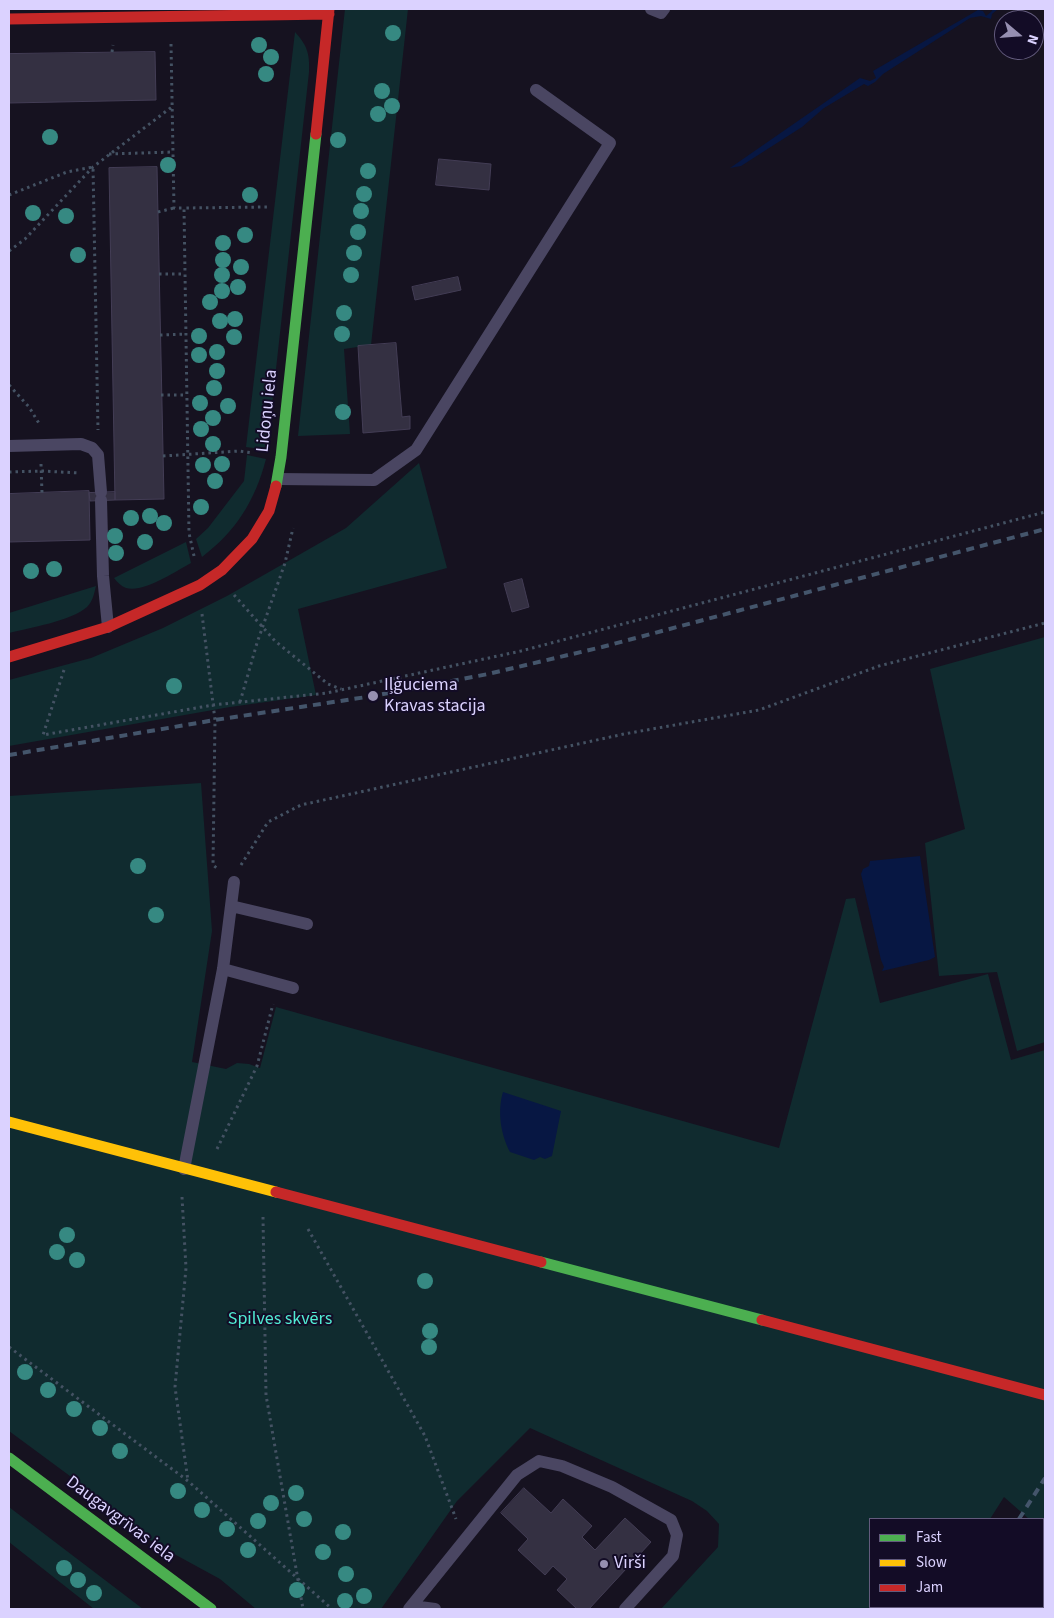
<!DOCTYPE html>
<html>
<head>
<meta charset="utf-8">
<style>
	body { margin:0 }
	#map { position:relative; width:1054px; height:1618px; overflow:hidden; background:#161220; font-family:"Source Sans 3",sans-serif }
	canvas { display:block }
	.frame { position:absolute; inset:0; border:10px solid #dbd2ff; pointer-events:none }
	.legend { position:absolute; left:869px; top:1518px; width:175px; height:90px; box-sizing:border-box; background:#130c26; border:1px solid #635b7d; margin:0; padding:6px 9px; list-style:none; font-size:15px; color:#dbd2ff }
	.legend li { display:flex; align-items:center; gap:10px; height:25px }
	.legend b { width:25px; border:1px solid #635b7d }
	.north { position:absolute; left:994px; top:10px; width:50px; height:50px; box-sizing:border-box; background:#130c26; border:1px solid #635b7d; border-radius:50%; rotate:108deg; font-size:14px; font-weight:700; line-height:20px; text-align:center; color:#dbd2ff }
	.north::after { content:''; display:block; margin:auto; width:18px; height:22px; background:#968fb1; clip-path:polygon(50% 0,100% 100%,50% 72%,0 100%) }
</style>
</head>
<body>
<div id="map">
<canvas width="1054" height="1618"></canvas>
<div class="frame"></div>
<ul class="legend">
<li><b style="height:6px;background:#4caf50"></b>Fast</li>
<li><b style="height:6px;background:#ffc107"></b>Slow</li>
<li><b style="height:6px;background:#c62828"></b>Jam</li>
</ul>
<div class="north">N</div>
</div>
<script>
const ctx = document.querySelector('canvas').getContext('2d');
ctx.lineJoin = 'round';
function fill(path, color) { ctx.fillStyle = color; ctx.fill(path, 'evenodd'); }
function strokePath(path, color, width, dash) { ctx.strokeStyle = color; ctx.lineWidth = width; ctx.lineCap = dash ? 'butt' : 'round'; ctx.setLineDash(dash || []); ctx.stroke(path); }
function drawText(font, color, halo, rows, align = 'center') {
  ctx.font = font + ' "Source Sans 3",sans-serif'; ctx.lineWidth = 4; ctx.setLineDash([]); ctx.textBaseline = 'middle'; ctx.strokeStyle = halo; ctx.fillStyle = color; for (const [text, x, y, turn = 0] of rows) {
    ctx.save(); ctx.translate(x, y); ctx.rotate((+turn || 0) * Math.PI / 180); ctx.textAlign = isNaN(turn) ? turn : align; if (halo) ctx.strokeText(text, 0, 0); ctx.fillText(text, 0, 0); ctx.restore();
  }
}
fill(new Path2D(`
	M345 9H408L371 345 344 349 350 434 298 436Z
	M295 32C307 45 310 54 309 72L267 450 246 447Z
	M247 455 266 459C255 501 236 531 202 557L196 539 208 528 244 481Z
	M419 463 447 568 298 609 316 695 230 707 9 746V680L91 658 163 628 227 596 346 528Z
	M186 542 191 563C176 571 144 593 126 588 121 586 117 582 114 578Z
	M96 586C94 594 93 601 87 607 71 621 29 628 9 633V613Z
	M1045 637V1042L1017 1051 997 972 939 976 925 843 965 829 930 669Z
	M201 783 212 931 192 1062 226 1069 237 1063 249 1064 260 1068 276 1007 779 1148 846 899 855 898 880 1003 988 974 1011 1060 1045 1050V1534L1043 1532V1519H1029L1004 1497 990 1519H870V1607H924L921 1609H661L718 1547 719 1524 707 1511 692 1501 530 1428 457 1501 381 1609H256L220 1579 154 1543 74 1479 9 1431V796Z
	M9 1507 143 1609H94L9 1542Z`), '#102b2f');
fill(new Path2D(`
	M993 9H998L992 14 991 19 981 16 970 18 883 74 875 82 868 86 864 84 824 108 802 127 741 166 730 168 860 78 870 81 876 78 873 71 978 10 983 11 986 16 991 12Z
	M920 856 935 957 929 960 882 971 884 967 881 960 861 874 863 869 869 866 870 861Z
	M503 1092 561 1111 552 1156 545 1159 540 1157 534 1160 510 1152C501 1135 497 1112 503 1092Z`), '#071743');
strokePath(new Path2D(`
	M1043 1597 1045 1593
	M1036 1609 1037 1607`), '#071743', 9);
const building = new Path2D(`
	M155 52 156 100 9 103V54Z
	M439 159 491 164 489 190 436 185Z
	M157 167 164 499 115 500 109 168Z
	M458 277 461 290 415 300 412 287Z
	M396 343 402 417 410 416V429L363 433 358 346Z
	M89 491 90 540 9 542V494Z
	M115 492V500L90 501 89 493Z
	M522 579 529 607 512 612 504 584Z
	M524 1488 551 1513 563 1499 592 1526 582 1537 595 1550 625 1518 651 1542 589 1609H577L557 1590 567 1579 553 1566 545 1575 518 1550 528 1539 501 1513Z`);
fill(building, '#343042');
strokePath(building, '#433d55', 1);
strokePath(new Path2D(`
	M171 44 174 208H184
	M112 52 113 45
	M109 154 173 152
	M9 195 67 172 93 167 98 430
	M158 212 174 208
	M9 251 25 239 93 167 173 106
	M159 274H185
	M160 335 186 334
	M9 385 29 407 40 425
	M161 395H187
	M163 456 239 451 253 453
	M41 464 42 493
	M9 472 42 471 80 473
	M194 556 189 533 184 208 268 207
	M234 595 275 641 328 684 341 689
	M202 614 215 720 213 865 218 869
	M64 670 43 735 213 705 327 693 521 651 1045 512
	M240 702 257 643 285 563 293 528
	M241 865 268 822 301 805 624 734 759 710 879 666 1045 623
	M217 1149 257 1066 273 1004
	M182 1197 186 1268 175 1387 188 1481
	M263 1217 266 1395 303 1609
	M308 1229 425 1436 456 1519
	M9 1347 188 1481 332 1609`), '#445263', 3, [2.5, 4]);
strokePath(new Path2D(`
	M651 9 661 13 664 9
	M9 446 81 444 92 448 98 455 101 492
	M278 479 374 480 416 450 610 143 536 90
	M101 500 103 576 108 627
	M231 906 307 924
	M223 969 293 988
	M184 1169 223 969 234 882
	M412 1606 435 1609
	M409 1609 517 1475 539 1461 562 1466 612 1487 671 1520 677 1535 673 1556 625 1609`), '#4a4662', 12);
strokePath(new Path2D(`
	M276 486 281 457 316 134
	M541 1262 762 1320
	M9 1458 211 1609`), '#4caf50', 11);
strokePath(new Path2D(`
	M9 1122 276 1192`), '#ffc107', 11);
strokePath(new Path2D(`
	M9 19 329 14
	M316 134 329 9
	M9 657 108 627 200 585 222 570 252 539 269 511 276 486
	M276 1192 541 1262
	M762 1320 1045 1395`), '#c62828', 11);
strokePath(new Path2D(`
	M9 755 215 720 373 696 488 674 602 647 1045 529
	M1019 1519 1045 1478
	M942 1609 944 1607`), '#44556b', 4, [8, 6]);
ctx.fillStyle = '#368982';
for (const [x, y] of [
	[393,33],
	[259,45],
	[271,57],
	[266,74],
	[382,91],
	[392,106],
	[378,114],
	[50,137],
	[338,140],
	[168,165],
	[368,171],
	[364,194],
	[250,195],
	[361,211],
	[33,213],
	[66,216],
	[358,232],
	[245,235],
	[223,243],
	[354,253],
	[78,255],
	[223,260],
	[241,267],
	[222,275],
	[351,275],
	[238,287],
	[222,291],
	[210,302],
	[344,313],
	[235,319],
	[220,321],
	[342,334],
	[199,336],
	[234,337],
	[217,352],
	[199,355],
	[217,371],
	[214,388],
	[200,403],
	[228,406],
	[343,412],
	[213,418],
	[201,429],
	[213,444],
	[222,464],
	[203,465],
	[215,481],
	[201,507],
	[150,516],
	[131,518],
	[164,523],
	[115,536],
	[145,542],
	[116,553],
	[54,569],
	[31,571],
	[174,686],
	[138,866],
	[156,915],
	[67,1235],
	[57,1252],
	[77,1260],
	[425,1281],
	[430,1331],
	[429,1347],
	[25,1372],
	[48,1390],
	[74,1409],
	[100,1428],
	[120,1451],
	[178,1491],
	[296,1493],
	[271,1503],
	[202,1510],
	[304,1519],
	[258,1521],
	[227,1529],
	[343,1532],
	[248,1550],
	[323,1552],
	[64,1568],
	[346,1574],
	[78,1580],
	[297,1590],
	[94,1593],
	[364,1596],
	[345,1601]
]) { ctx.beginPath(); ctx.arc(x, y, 8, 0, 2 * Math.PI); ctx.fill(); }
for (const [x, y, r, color] of [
	[373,696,6,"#968fb1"],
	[604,1564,5,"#968fb1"]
]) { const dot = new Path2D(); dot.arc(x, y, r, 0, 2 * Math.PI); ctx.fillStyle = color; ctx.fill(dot); strokePath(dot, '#130c26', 2); }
drawText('18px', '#dbd2ff', '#130c26', [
	["Lidoņu iela",268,411,-84],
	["Daugavgrīvas iela",120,1520,37]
]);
drawText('18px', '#dbd2ff', '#130c26', [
	["Iļģuciema",384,686],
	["Kravas stacija",384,707],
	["Virši",614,1564]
], 'left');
drawText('18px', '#51ebd3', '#130c26', [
	["Spilves skvērs",280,1320]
]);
</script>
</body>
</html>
